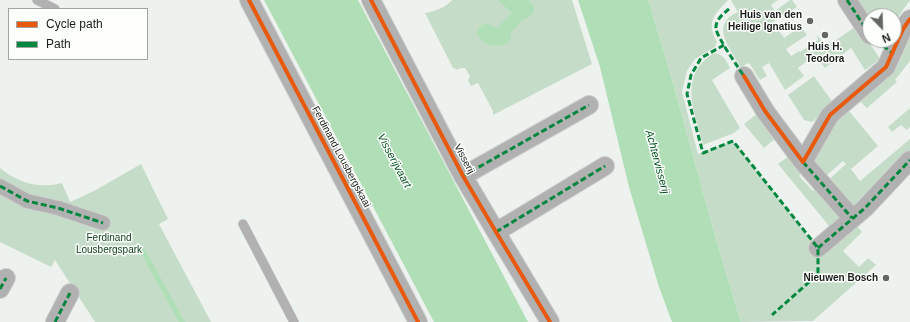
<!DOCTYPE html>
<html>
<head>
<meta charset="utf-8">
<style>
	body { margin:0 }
	#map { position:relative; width:910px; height:322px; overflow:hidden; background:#eef2ef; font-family:Arial,sans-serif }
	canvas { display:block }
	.legend { position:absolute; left:8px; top:8px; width:140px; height:52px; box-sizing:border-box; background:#fdfffd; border:1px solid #a2a4a2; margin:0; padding:5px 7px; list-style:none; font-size:12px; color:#191b19 }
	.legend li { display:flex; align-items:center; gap:8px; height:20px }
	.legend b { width:20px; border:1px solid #a2a4a2 }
	.north { position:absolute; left:862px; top:8px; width:40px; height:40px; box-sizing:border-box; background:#fdfffd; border:1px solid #a2a4a2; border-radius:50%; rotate:157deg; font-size:11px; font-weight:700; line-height:16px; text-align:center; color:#191b19 }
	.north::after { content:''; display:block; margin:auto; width:14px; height:18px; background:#646664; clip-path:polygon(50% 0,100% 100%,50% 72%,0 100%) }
</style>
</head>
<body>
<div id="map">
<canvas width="910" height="322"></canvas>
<ul class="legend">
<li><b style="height:5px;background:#e8590c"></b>Cycle path</li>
<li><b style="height:5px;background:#00873e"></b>Path</li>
</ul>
<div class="north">N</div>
</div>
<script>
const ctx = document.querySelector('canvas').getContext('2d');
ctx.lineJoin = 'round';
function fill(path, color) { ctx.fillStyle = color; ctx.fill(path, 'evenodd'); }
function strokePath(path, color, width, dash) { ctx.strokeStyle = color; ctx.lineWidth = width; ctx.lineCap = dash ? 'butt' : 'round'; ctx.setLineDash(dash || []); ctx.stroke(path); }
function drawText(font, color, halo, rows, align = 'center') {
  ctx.font = font + ' Arial,sans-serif'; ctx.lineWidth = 3; ctx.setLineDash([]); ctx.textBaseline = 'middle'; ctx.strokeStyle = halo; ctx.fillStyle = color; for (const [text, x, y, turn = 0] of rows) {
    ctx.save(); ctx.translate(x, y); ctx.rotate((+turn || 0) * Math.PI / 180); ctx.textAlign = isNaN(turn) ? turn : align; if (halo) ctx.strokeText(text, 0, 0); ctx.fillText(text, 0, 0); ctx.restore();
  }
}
fill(new Path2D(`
	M452 0H572L592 64 493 115V111L478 83 471 86 468 80 470 76 465 68H461L456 70 455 68H453L425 13C436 11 445 8 452 0Z
	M648 0H728C714 15 706 22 717 42L715 47 695 59 687 71 682 92 698 154 733 141 818 248 833 241 837 244 857 226 862 232 843 251 859 267 868 258 876 265 813 321 741 322C707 216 682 106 648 0Z
	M731 0H778L771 5 775 11 790 0H792L797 7 773 22 784 38 801 26 807 35 786 49 791 56 799 51 800 52 818 40 817 37 818 36 826 47 858 25 880 59 864 71 865 70 851 48 825 68 815 55 798 68 804 76 785 90 769 63 762 67 767 76 760 80 749 63 741 67C730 49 709 24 738 12Z
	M858 0H910L894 23V16H870V18Z
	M910 35V61L895 80 897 82 867 108 856 97 891 68Z
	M714 53C725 55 725 59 730 68L712 80 740 128 734 133 703 145C695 111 677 76 714 53Z
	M814 76 834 104 812 122 804 120 788 95Z
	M845 106 878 146 851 169 860 181 910 139V151C895 167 871 196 853 205L849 203 827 181 846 164 843 161 825 177 811 162Z
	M910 108V127L907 130 901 125 892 132 888 127Z
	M758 113 776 138 764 148 744 124Z
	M789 156 803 172 799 176 813 191 816 188 845 221 834 232 778 164Z
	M141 164 168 219 159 224 211 322H95L55 260 51 267 0 242V168C18 183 39 189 62 183L70 202 94 191Z`), '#c5ddc8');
fill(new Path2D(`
	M264 0H358L528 322H434Z
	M498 0H528L533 5 534 10 531 16 520 21C519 23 518 25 517 27 516 28 513 29 512 31 510 35 512 40 507 43 497 50 481 44 477 33L480 26 486 23 497 28 512 13Z
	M578 0H648C682 106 707 216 741 322H672L659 287 629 187 600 67Z`), '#b0dfb7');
strokePath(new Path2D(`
	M141 248 182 322`), '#b0dfb7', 5.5);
const service = new Path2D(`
	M37 0 55 9
	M243 224 294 322`);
const pedestrian = new Path2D(`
	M0 186 27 201 58 208 103 223`);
const minor = new Path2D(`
	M249 0 418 322
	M371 0 463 176 496 232 550 322
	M847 0 870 35
	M744 76 765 111 803 162 830 115 886 67 903 29 910 19
	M803 162 852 218
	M463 176 589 105
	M496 232 605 166
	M818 248 865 208 910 160
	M0 289 6 278
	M55 322 70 293`);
strokePath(service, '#cdcfcd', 10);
strokePath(pedestrian, '#cdcfcd', 16);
strokePath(minor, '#cdcfcd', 20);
strokePath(service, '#b0b1b0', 9);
strokePath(pedestrian, '#b0b1b0', 14);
strokePath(minor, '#b0b1b0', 18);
strokePath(new Path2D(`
	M847 0 870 35
	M729 9C723 14 715 20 716 29 718 39 739 68 745 78
	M876 40 892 53
	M724 45 701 58 691 75 687 94 703 153 733 141 818 248V274L772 315
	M803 162 852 218
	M463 176 589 105
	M0 186 27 201 58 208 103 223
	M496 232 605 166
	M818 248 865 208 910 160
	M0 289 6 278
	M55 322 70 293`), '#00873e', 3, [6, 3]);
strokePath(new Path2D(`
	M249 0 418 322
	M371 0 463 176 496 232 550 322
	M744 76 765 111 803 162 830 115 886 67 903 29 910 19`), '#e8590c', 4);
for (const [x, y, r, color] of [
	[810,21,4,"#646664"],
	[825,35,4,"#646664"],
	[886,278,4,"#646664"]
]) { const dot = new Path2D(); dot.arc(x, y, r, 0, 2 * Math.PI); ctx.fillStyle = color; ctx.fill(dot); strokePath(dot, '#fdfffd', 1.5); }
drawText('bold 10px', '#191b19', '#fdfffd', [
	["Huis van den",802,15],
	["Heilige Ignatius",802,27],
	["Huis H.",825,47,"center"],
	["Teodora",825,59,"center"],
	["Nieuwen Bosch",878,278]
], 'right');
drawText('10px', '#191b19', '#fdfffd', [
	["Ferdinand Lousbergskaai",341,157,62],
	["Visserij",464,159,62]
]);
drawText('10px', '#10411d', '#fdfffd', [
	["Ferdinand",109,238],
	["Lousbergspark",109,250]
]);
drawText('italic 11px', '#03511f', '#fdfffd', [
	["Visserijvaart",394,161,62],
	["Achtervisserij",657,162,75]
]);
</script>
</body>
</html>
